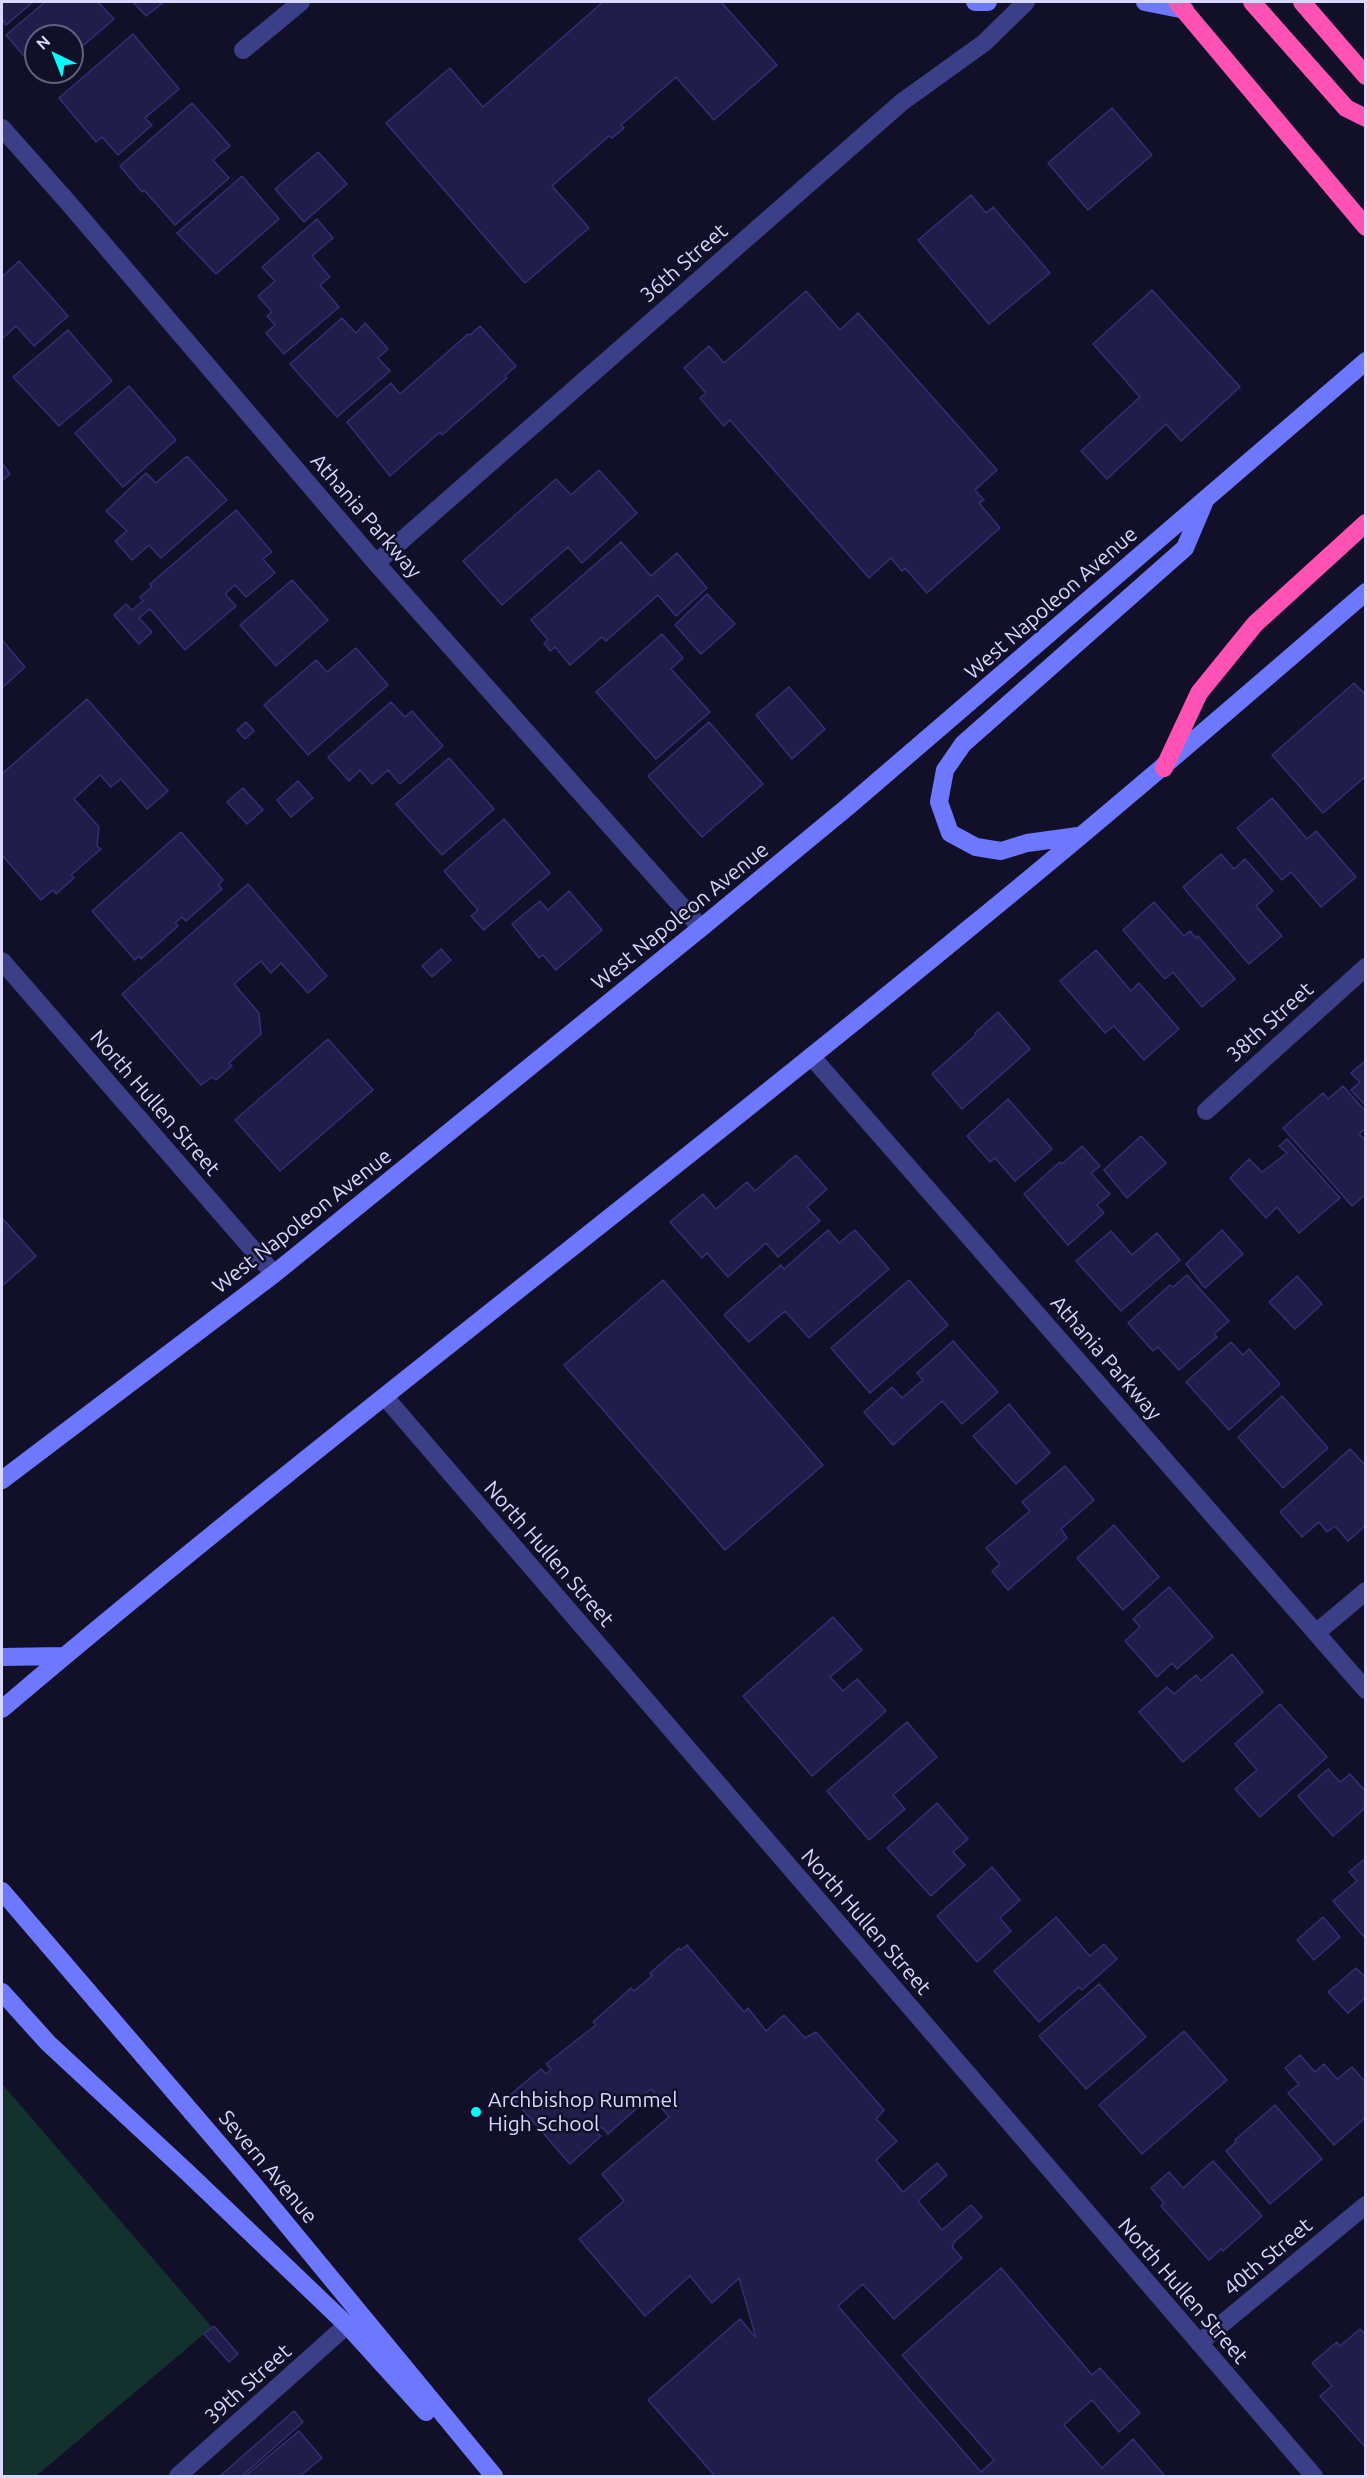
<!DOCTYPE html>
<html>
<head>
<meta charset="utf-8">
<style>
	body { margin:0 }
	#map { position:relative; width:1367px; height:2478px; overflow:hidden; background:#121028; font-family:Ubuntu,sans-serif }
	canvas { display:block }
	.frame { position:absolute; inset:0; border:3px solid #d8d7ff; pointer-events:none }
	.north { position:absolute; left:24px; top:24px; width:60px; height:60px; box-sizing:border-box; background:#121028; border:2px solid #61607e; border-radius:50%; rotate:317deg; font-size:16px; font-weight:700; line-height:24px; text-align:center; color:#d8d7ff }
	.north::after { content:''; display:block; margin:auto; width:21px; height:27px; background:#04fcfe; clip-path:polygon(50% 0,100% 100%,50% 72%,0 100%) }
</style>
</head>
<body>
<div id="map">
<canvas width="1367" height="2478"></canvas>
<div class="frame"></div>
<div class="north">N</div>
</div>
<script>
const ctx = document.querySelector('canvas').getContext('2d');
ctx.lineJoin = 'round';
function fill(path, color) { ctx.fillStyle = color; ctx.fill(path, 'evenodd'); }
function strokePath(path, color, width, dash) { ctx.strokeStyle = color; ctx.lineWidth = width; ctx.lineCap = dash ? 'butt' : 'round'; ctx.setLineDash(dash || []); ctx.stroke(path); }
function drawText(font, color, halo, rows, align = 'center') {
  ctx.font = font + ' Ubuntu,sans-serif'; ctx.lineWidth = 5; ctx.setLineDash([]); ctx.textBaseline = 'middle'; ctx.strokeStyle = halo; ctx.fillStyle = color; for (const [text, x, y, turn = 0] of rows) {
    ctx.save(); ctx.translate(x, y); ctx.rotate((+turn || 0) * Math.PI / 180); ctx.textAlign = isNaN(turn) ? turn : align; if (halo) ctx.strokeText(text, 0, 0); ctx.fillText(text, 0, 0); ctx.restore();
  }
}
fill(new Path2D(`
	M2 2084 212 2327 36 2476H2Z`), '#13322e');
const building = new Path2D(`
	M2 2H33L6 25 2 19Z
	M45 2H98L114 19 72 55V36H36V70L6 35Z
	M133 2H164L146 16Z
	M603 2H721L777 65 714 120 676 77 621 125 624 128 612 138 609 136 552 186 589 228 525 283 386 123 450 68 483 107Z
	M133 34 179 89 145 118 152 125 118 155 102 137 96 142 59 98Z
	M192 103 230 146 213 160 229 178 175 225 144 190 142 192 120 166Z
	M1112 108 1152 155 1088 210 1048 163Z
	M318 152 347 184 304 222 275 189Z
	M242 176 279 219 216 274 177 233Z
	M971 195 986 213 993 207 1050 273 989 324 918 240Z
	M317 219 333 238 312 256 330 277 320 285 339 307 284 354 266 333 275 325 267 316 272 312 258 296 275 281 262 267Z
	M19 261 68 316 34 346 16 326 2 339V277Z
	M1152 290 1240 387 1181 441 1166 424 1107 479 1081 451 1140 397 1093 344Z
	M806 291 840 330 858 313 997 470 975 490 984 500 979 503 1000 528 927 593 905 568 902 571 891 558 869 578 730 420 724 426 700 398 706 393 684 368 709 346 724 363Z
	M342 318 356 333 365 323 388 349 378 358 390 371 337 417 290 364Z
	M480 326 516 366 505 376 507 378 442 435 440 432 390 476 347 422 391 383 400 394 468 334 470 335Z
	M68 330 112 381 59 426 13 377Z
	M129 386 176 440 123 487 75 433Z
	M187 456 227 500 161 558 149 545 132 560 115 541 127 531 106 511 146 473 156 483Z
	M2 463 10 474 2 481Z
	M599 470 637 513 582 563 568 547 502 605 463 561 556 479 571 495Z
	M236 510 272 552 263 559 275 573 246 597 235 585 225 594 236 606 185 650 150 609 139 618 152 632 139 644 114 615 126 604 132 610 143 601 140 597 152 587 150 584Z
	M621 542 651 576 677 553 707 588 676 616 658 595 606 641 602 637 570 665 555 647 550 651 544 643 548 640 531 620Z
	M292 580 328 620 276 666 240 625Z
	M707 594 735 624 701 654 675 625Z
	M662 634 683 658 671 669 710 712 656 759 596 692Z
	M2 640 25 667 2 688Z
	M356 648 388 685 308 755 264 705 316 660 327 672Z
	M1354 683 1366 695V776L1323 813 1272 755Z
	M789 687 825 729 792 759 756 715Z
	M87 699 168 791 147 809 121 779 111 787 100 775 74 799 99 827 97 846 101 849 71 875 74 878 56 894 53 890 41 900 2 855V774Z
	M391 702 405 717 412 711 443 746 400 784 388 770 372 784 360 770 349 781 328 757Z
	M246 722 254 731 245 739 237 730Z
	M709 722 763 784 702 837 648 776Z
	M449 758 494 809 442 855 396 804Z
	M298 781 313 798 291 817 277 800Z
	M243 788 263 810 247 824 227 802Z
	M1272 798 1307 839 1316 831 1356 877 1321 907 1291 872 1282 880 1237 828Z
	M504 819 550 873 484 930 471 916 478 910 444 871Z
	M181 832 223 880 218 885 222 889 186 921 182 917 175 923 178 926 141 959 139 956 135 960 92 911Z
	M1221 854 1234 869 1245 859 1273 891 1256 906 1282 936 1249 964 1183 887Z
	M248 884 327 976 308 993 281 963 271 973 261 961 234 984 259 1013 261 1034 229 1063 232 1066 216 1080 212 1077 201 1085 122 994Z
	M569 891 602 930 556 970 543 955 539 958 512 924 540 901 548 910Z
	M1154 902 1184 936 1190 931 1196 938 1198 936 1235 979 1202 1007 1173 972 1165 979 1123 930Z
	M441 949 451 960 432 977 422 966Z
	M1096 950 1131 991 1139 983 1179 1029 1144 1060 1114 1026 1105 1033 1060 981Z
	M998 1012 1030 1049 962 1109 932 1074 976 1035 975 1033Z
	M328 1039 373 1090 280 1171 235 1120Z
	M1366 1060V1106L1351 1090 1360 1082 1351 1073Z
	M1343 1086 1366 1112V1128L1359 1134 1366 1141V1194L1352 1206 1283 1128 1323 1093 1328 1099Z
	M1008 1099 1052 1149 1015 1181 995 1158 990 1162 967 1136Z
	M1141 1136 1166 1163 1127 1198 1104 1170Z
	M1287 1139 1340 1198 1299 1233 1277 1207 1266 1218 1230 1178 1249 1159 1262 1172 1287 1153 1279 1146Z
	M1082 1146 1100 1166 1091 1173 1110 1194 1097 1205 1104 1213 1068 1245 1024 1194 1060 1162 1062 1164Z
	M796 1155 827 1189 807 1207 820 1221 778 1257 766 1243 728 1277 707 1253 702 1258 670 1222 703 1194 716 1209 747 1182 755 1191Z
	M2 1218 36 1256 2 1286Z
	M828 1230 839 1243 855 1230 889 1269 809 1338 785 1311 749 1342 724 1315 781 1265 784 1269Z
	M1222 1230 1243 1254 1205 1288 1186 1264Z
	M1111 1231 1132 1255 1157 1233 1180 1260 1121 1311 1076 1261Z
	M1187 1275 1229 1321 1214 1334 1217 1337 1179 1370 1158 1347 1153 1351 1128 1323 1170 1285 1173 1287Z
	M1297 1276 1322 1304 1295 1329 1269 1302Z
	M663 1280 823 1465 725 1550 564 1365Z
	M909 1280 948 1325 870 1393 831 1348Z
	M953 1341 998 1392 962 1424 942 1401 893 1445 864 1412 892 1387 902 1398 923 1380 917 1373Z
	M1231 1342 1243 1355 1249 1349 1280 1384 1229 1430 1186 1382Z
	M1282 1396 1328 1448 1283 1488 1238 1437Z
	M1009 1404 1050 1453 1016 1484 973 1436Z
	M1350 1449 1366 1466V1525L1348 1541 1335 1526 1327 1532 1319 1522 1302 1537 1280 1512Z
	M1065 1466 1094 1500 1061 1529 1067 1538 1008 1590 992 1571 1000 1564 986 1548 1030 1511 1022 1502Z
	M1114 1525 1159 1577 1123 1610 1077 1558Z
	M1169 1587 1213 1637 1177 1669 1172 1663 1157 1677 1125 1641 1140 1627 1133 1619Z
	M833 1617 862 1650 830 1677 843 1691 857 1679 886 1711 812 1776 743 1696Z
	M1232 1654 1263 1692 1183 1762 1139 1712 1167 1687 1174 1694 1196 1675 1201 1681Z
	M1280 1704 1327 1757 1260 1817 1235 1789 1257 1770 1235 1744Z
	M907 1722 937 1757 893 1795 905 1809 869 1840 827 1791Z
	M1328 1769 1340 1782 1350 1774 1366 1792 1364 1809 1333 1836 1298 1796Z
	M937 1803 968 1839 953 1852 965 1865 931 1896 887 1848Z
	M1366 1858V1939L1333 1901 1357 1881 1349 1872Z
	M992 1867 1020 1900 1000 1918 1011 1931 977 1962 937 1916Z
	M1056 1917 1090 1956 1104 1944 1117 1959 1082 1990 1079 1987 1039 2022 994 1971Z
	M1323 1917 1340 1937 1314 1960 1297 1940Z
	M687 1945 744 2012 748 2008 766 2031 784 2015 805 2038 816 2032 884 2110 876 2119 897 2141 876 2160 903 2192 937 2163 947 2175 918 2201 942 2230 971 2205 982 2217 954 2242 952 2247 962 2258 894 2319 863 2284 838 2306 981 2472 994 2460 902 2355 1001 2268 1092 2375 1100 2368 1140 2413 1119 2432 1092 2400 1064 2425 1102 2468 1133 2439 1165 2476H715L648 2400 740 2319 756 2338 739 2278 712 2303 690 2276 645 2316 579 2239 624 2201 602 2174 669 2117 651 2095 655 2093 651 2089 634 2104 637 2108 608 2134 602 2127 596 2132 601 2136 570 2164 510 2095 541 2069 546 2074 551 2069 546 2064 596 2025 593 2022 631 1988 634 1991 652 1976 650 1973 679 1948 681 1950Z
	M1356 1968 1366 1978V1997L1348 2013 1328 1992Z
	M1099 1984 1146 2037 1086 2089 1039 2036Z
	M1184 2031 1227 2080 1142 2154 1099 2105Z
	M1300 2055 1315 2072 1324 2064 1337 2079 1352 2067 1366 2083V2117L1334 2145 1288 2093 1299 2084 1285 2068Z
	M1275 2105 1322 2159 1270 2204 1226 2151 1236 2142 1235 2140Z
	M1213 2161 1262 2216 1223 2251 1221 2249 1209 2260 1161 2206 1164 2203 1151 2188 1169 2172 1183 2188Z
	M214 2326 238 2354 229 2362 204 2334Z
	M1360 2329 1366 2335V2448L1320 2396 1332 2386 1312 2363 1337 2342 1340 2346Z
	M294 2411 303 2422 242 2476H220Z
	M299 2431 322 2458 300 2476H245Z`);
fill(building, '#211c49');
strokePath(building, '#362e75', 1.5);
strokePath(new Path2D(`
	M243 50 301 2
	M2 128 66 200 376 563 701 928
	M376 563 902 102 984 43 1026 2
	M2 961 274 1274
	M811 1056 1366 1690
	M1206 1111 1366 967
	M385 1397 1314 2476
	M1316 1633 1366 1591
	M1199 2343 1366 2205
	M178 2476 347 2325`), '#3b3f87', 18);
strokePath(new Path2D(`
	M975 2H988
	M1145 2 1185 10
	M1078 836 1027 843 1001 851 976 847 950 833 939 802 945 770 963 744 1185 548 1204 503
	M2 1480 274 1274 701 928 851 804 1366 361
	M2 1657 63 1656
	M2 1709C317 1442 648 1193 967 930 1102 820 1234 706 1366 592
	M2 1891 255 2186 494 2476
	M2 1992 48 2043 188 2173 347 2325 426 2412`), '#6e78ff', 18);
strokePath(new Path2D(`
	M1177 2 1366 227
	M1252 2 1346 108 1366 118
	M1302 2 1366 76
	M1164 768 1199 693 1255 624 1366 523`), '#ff52b4', 18);
for (const [x, y, r, color] of [
	[476,2112,6,"#04fcfe"]
]) { const dot = new Path2D(); dot.arc(x, y, r, 0, 2 * Math.PI); ctx.fillStyle = color; ctx.fill(dot); strokePath(dot, '#121028', 2); }
drawText('21px', '#d8d7ff', '#121028', [
	["36th Street",684,263,-41],
	["Athania Parkway",366,516,49],
	["West Napoleon Avenue",1051,603,-41],
	["West Napoleon Avenue",680,916,-39],
	["38th Street",1270,1022,-42],
	["North Hullen Street",155,1103,49],
	["West Napoleon Avenue",302,1221,-38],
	["Athania Parkway",1106,1358,49],
	["North Hullen Street",549,1554,49],
	["North Hullen Street",866,1922,49],
	["Severn Avenue",268,2167,50],
	["40th Street",1268,2257,-40],
	["North Hullen Street",1183,2291,49],
	["39th Street",248,2384,-42]
]);
drawText('21px', '#d8d7ff', '#121028', [
	["Archbishop Rummel",488,2100],
	["High School",488,2124]
], 'left');
</script>
</body>
</html>
